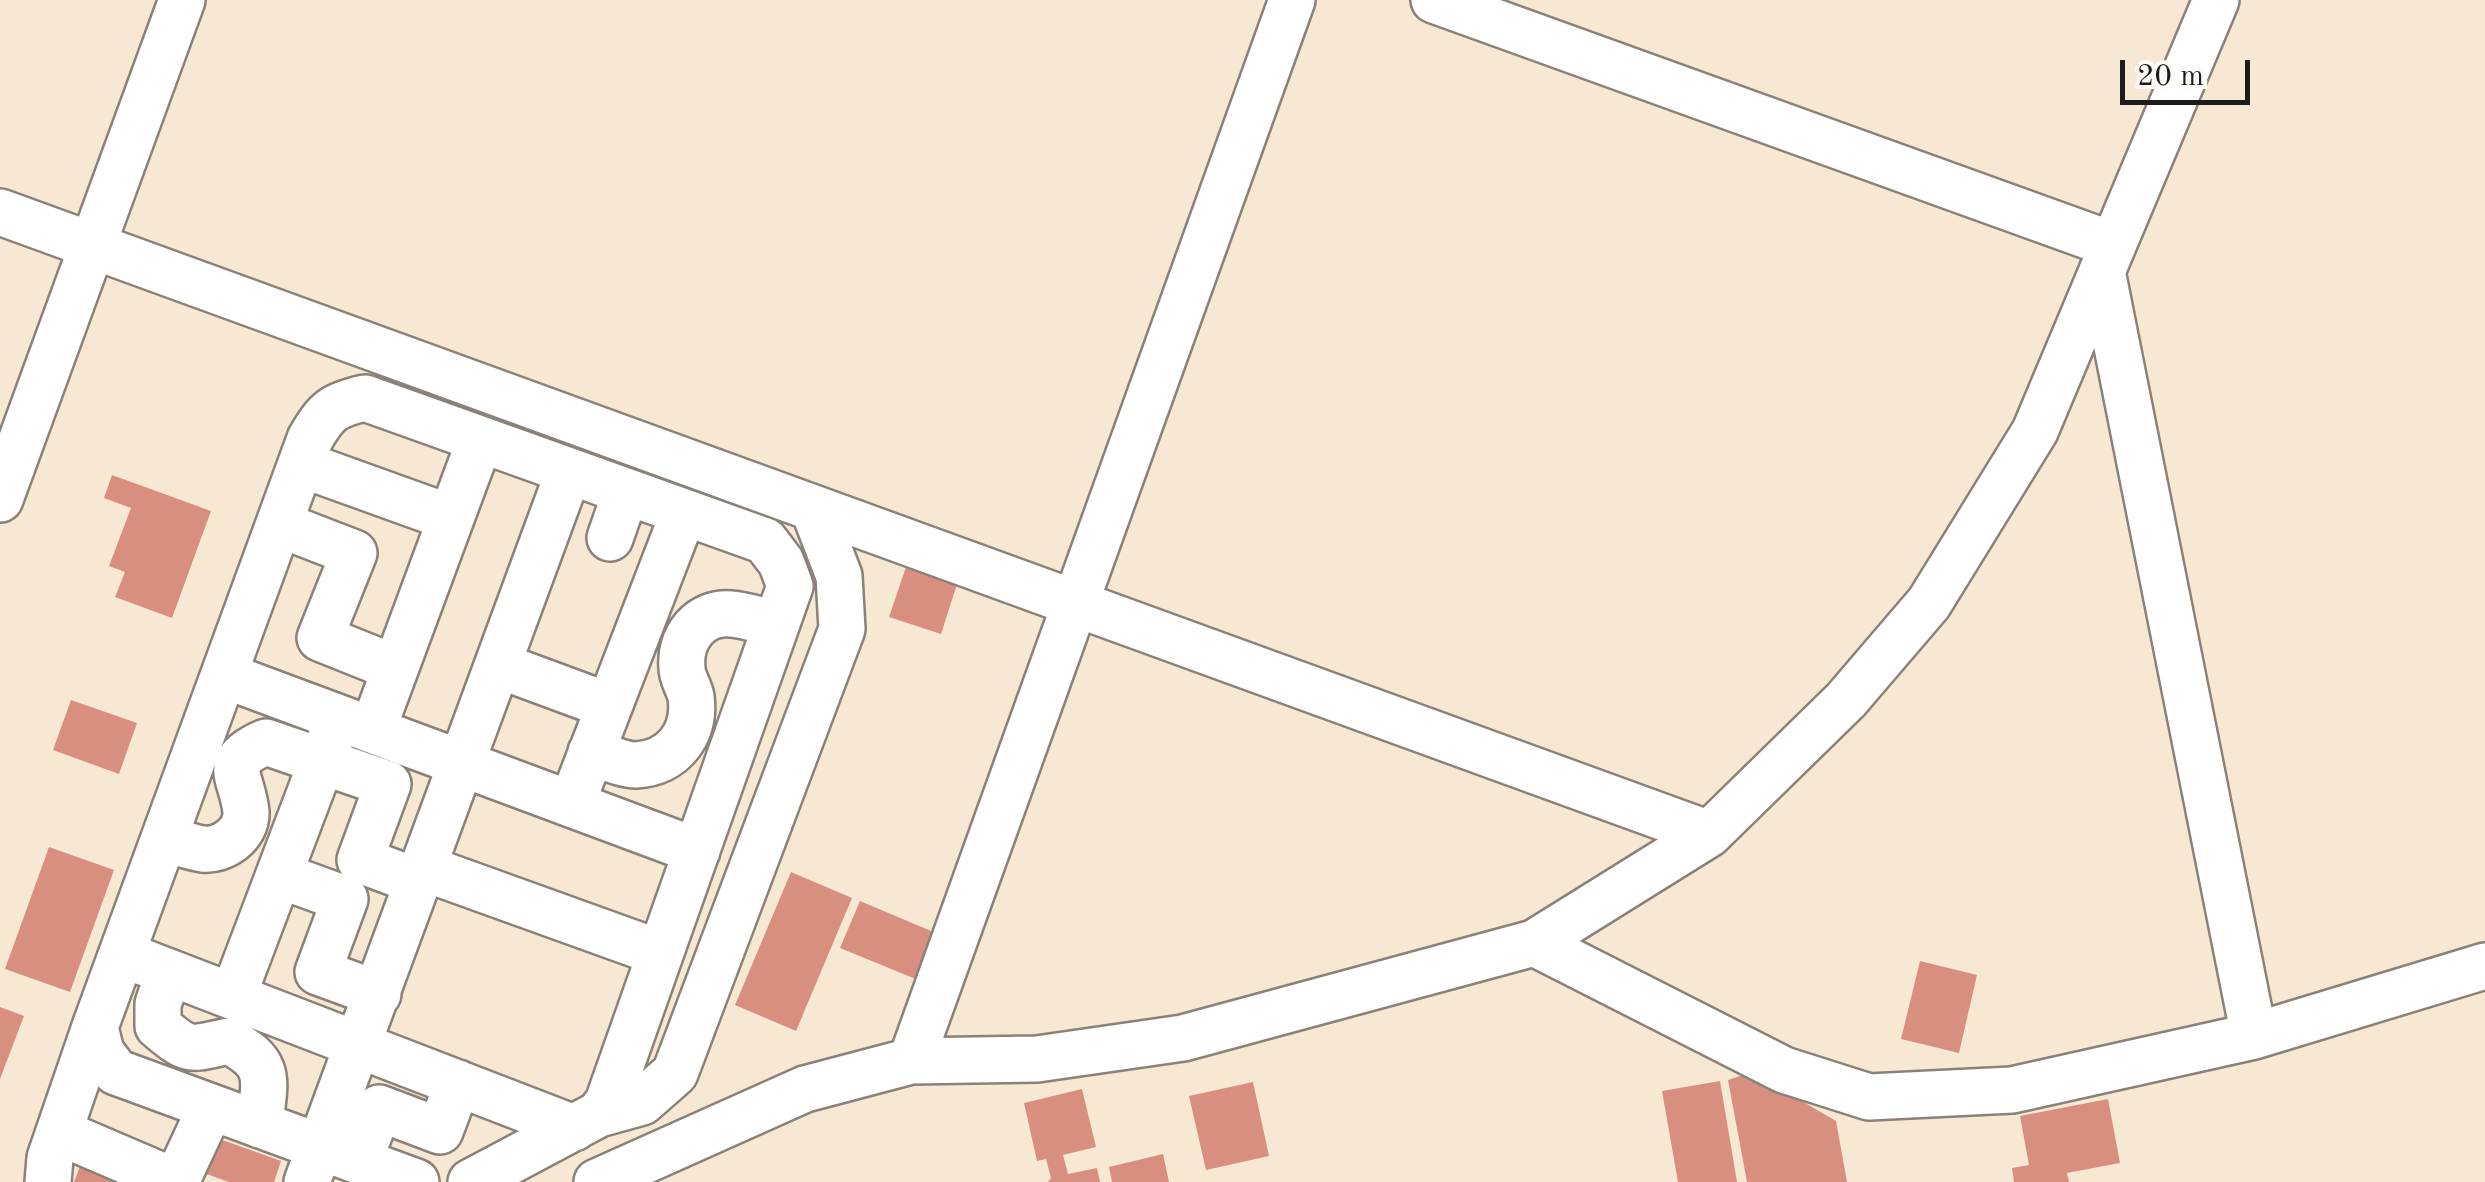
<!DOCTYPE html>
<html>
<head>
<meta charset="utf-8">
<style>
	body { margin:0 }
	#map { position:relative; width:2485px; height:1182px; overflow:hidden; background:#f7e8d3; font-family:"Old Standard TT",serif }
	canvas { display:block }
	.scale { position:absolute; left:2120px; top:60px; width:130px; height:45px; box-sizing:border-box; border:5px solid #1c1c1c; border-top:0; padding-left:12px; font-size:30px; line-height:35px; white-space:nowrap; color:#1c1c1c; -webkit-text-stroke:8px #fdfcf7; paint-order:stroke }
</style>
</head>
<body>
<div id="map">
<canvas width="2485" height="1182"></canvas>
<div class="scale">20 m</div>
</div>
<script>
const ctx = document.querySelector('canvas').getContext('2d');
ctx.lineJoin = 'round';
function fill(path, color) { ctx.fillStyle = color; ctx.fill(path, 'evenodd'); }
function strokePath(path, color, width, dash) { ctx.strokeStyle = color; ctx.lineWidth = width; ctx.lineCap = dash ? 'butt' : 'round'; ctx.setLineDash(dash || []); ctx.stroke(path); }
fill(new Path2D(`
	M112 475 211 511 172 618 115 597 125 572 109 566 131 508 104 498Z
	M907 564 958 581 941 634 889 617Z
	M71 700 137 723 119 774 53 750Z
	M49 847 114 870 70 992 5 969Z
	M791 872 852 898 796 1031 735 1005Z
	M860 901 943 936 923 982 840 948Z
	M1920 961 1977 975 1959 1053 1901 1039Z
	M0 1007 24 1016 0 1079Z
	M1752 1072 1836 1121 1847 1182H1747L1728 1080Z
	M1720 1081 1737 1182H1678L1662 1091Z
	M1253 1082 1269 1156 1206 1170 1189 1096Z
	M1082 1089 1096 1147 1063 1155 1068 1174 1097 1168 1100 1182H1048L1051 1178 1046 1159 1037 1161 1024 1103Z
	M2108 1099 2120 1163 2067 1173 2069 1182H2014L2012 1168 2029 1165 2020 1116Z
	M217 1138 281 1161 274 1182H229L204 1173Z
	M1163 1154 1169 1182H1112L1109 1167Z
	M82 1161 139 1182H74Z`), '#d98f80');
const minor = new Path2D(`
	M1434 0 2113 245
	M0 212 1709 834
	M2102 271 2254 1036
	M301 464 451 518
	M0 499 182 0
	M279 524 354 553 320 638 395 668
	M610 538 626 492
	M498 665 609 706
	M224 675 697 851
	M373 729 480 440
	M591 752C604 756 622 765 636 765 673 763 696 734 691 697 689 687 682 678 682 668 679 638 700 611 731 614 746 615 762 621 776 624
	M572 803 684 512
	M164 839C177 842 190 847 203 849 223 851 247 834 246 812 243 777 218 762 266 742L388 784 360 860 419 882
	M424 868 660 953
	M279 875 345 899 318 972 378 994
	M1534 943 1784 1070 1869 1097 2012 1090 2254 1036 2485 966
	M122 954 574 1128
	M169 972 158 1004V1026C191 1054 189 1049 229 1041 274 1065 264 1080 260 1125
	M233 996 333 732
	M911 1061 1292 0
	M599 1114 642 1102 675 1073 842 629 839 576 813 508
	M59 1132 176 1182 211 1107
	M359 1161 379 1108 440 1131 458 1083
	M48 1182 50 1158 95 1027
	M307 1182 569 471
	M416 1182 116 1072 101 1052 95 1027 310 439C326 411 333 405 365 398L765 541 781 562 790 586 608 1102 599 1114 471 1182
	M597 1182 805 1089 911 1061 1037 1059 1183 1038 1534 943 1709 834 1846 700 1929 603 2035 431 2216 0`);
strokePath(minor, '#8a8278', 50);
strokePath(minor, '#fff', 45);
</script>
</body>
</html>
